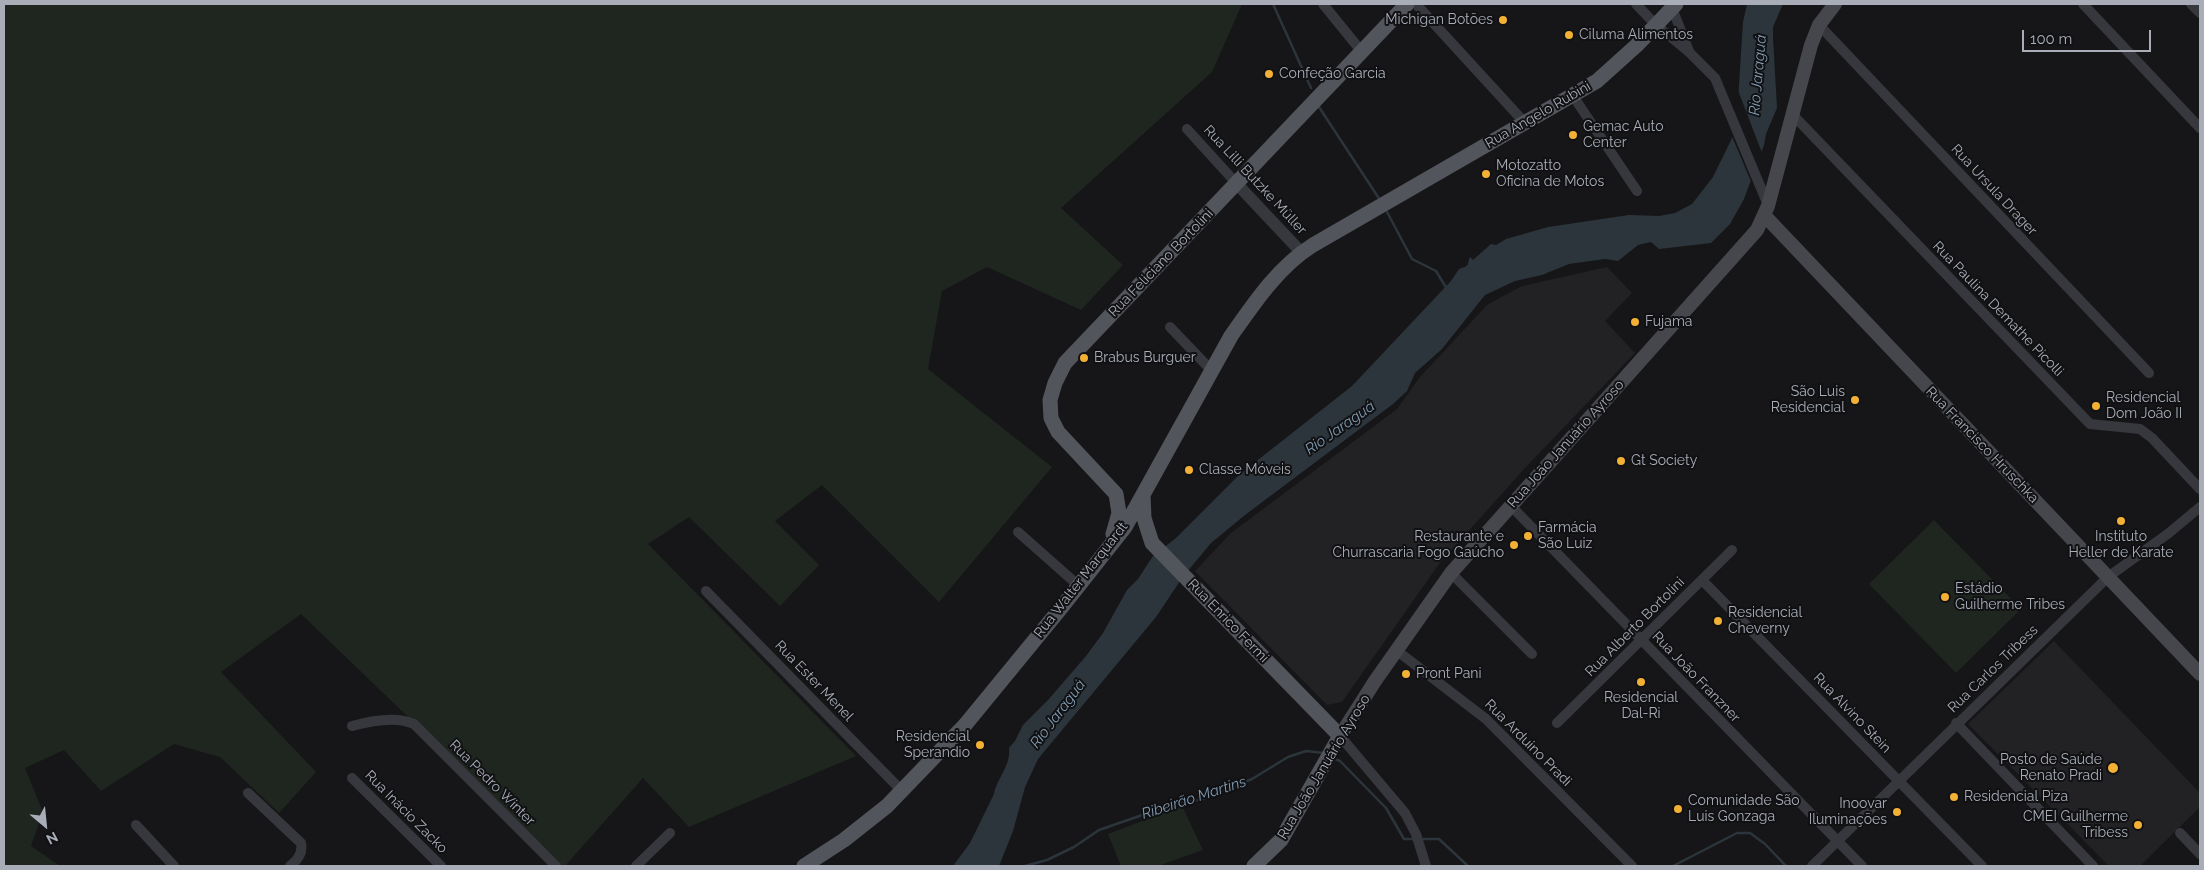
<!DOCTYPE html>
<html>
<head>
<meta charset="utf-8">
<style>
	body { margin:0 }
	#map { position:relative; width:2204px; height:870px; overflow:hidden; background:#161618; font-family:Raleway,sans-serif }
	canvas { display:block }
	.frame { position:absolute; inset:0; border:5px solid #a8adb8; pointer-events:none }
	.north { position:absolute; left:20px; top:800px; width:50px; height:50px; -webkit-text-stroke:4px #111113; paint-order:stroke; rotate:152deg; font-size:14px; font-weight:700; line-height:20px; text-align:center; color:#a8adb8 }
	.north::after { content:''; display:block; margin:auto; width:18px; height:22px; background:#a8adb8; clip-path:polygon(50% 0,100% 100%,50% 72%,0 100%) }
	.scale { position:absolute; left:2022px; top:30px; width:129px; height:22px; box-sizing:border-box; border:2px solid #a8adb8; border-top:0; padding-left:6px; font-size:15px; line-height:18px; white-space:nowrap; color:#a8adb8; -webkit-text-stroke:4px #111113; paint-order:stroke }
</style>
</head>
<body>
<div id="map">
<canvas width="2204" height="870"></canvas>
<div class="frame"></div>
<div class="north">N</div>
<div class="scale">100 m</div>
</div>
<script>
const ctx = document.querySelector('canvas').getContext('2d');
ctx.lineJoin = 'round';
function fill(path, color) { ctx.fillStyle = color; ctx.fill(path, 'evenodd'); }
function strokePath(path, color, width, dash) { ctx.strokeStyle = color; ctx.lineWidth = width; ctx.lineCap = dash ? 'butt' : 'round'; ctx.setLineDash(dash || []); ctx.stroke(path); }
function drawText(font, color, halo, rows, align = 'center') {
  ctx.font = font + ' Raleway,sans-serif'; ctx.lineWidth = 4; ctx.setLineDash([]); ctx.textBaseline = 'middle'; ctx.strokeStyle = halo; ctx.fillStyle = color; for (const [text, x, y, turn = 0] of rows) {
    ctx.save(); ctx.translate(x, y); ctx.rotate((+turn || 0) * Math.PI / 180); ctx.textAlign = isNaN(turn) ? turn : align; if (halo) ctx.strokeText(text, 0, 0); ctx.fillText(text, 0, 0); ctx.restore();
  }
}
fill(new Path2D(`
	M1607 267 1632 293 1605 321 1635 353 1525 468 1439 564 1342 702 1327 705 1195 571 1231 533 1397 409 1420 377 1487 305 1522 286Z
	M2054 641 2200 793V807L2140 866H2109L1968 724Z`), '#222225');
fill(new Path2D(`
	M4 4H1242L1212 72 1061 208 1123 265 1081 310 987 267 942 291 928 369 1052 467 939 602 822 485 775 521 819 565 780 606 689 517 648 544 856 756 689 827 643 778 565 866H563L301 614 221 672 316 772 279 813 220 757 174 744 101 791 64 750 25 768 43 812 31 846 60 866H4Z
	M1934 520 2021 609 1956 673 1869 584Z
	M1182 806 1203 850 1158 866H1121L1108 834Z`), '#1e261f');
fill(new Path2D(`
	M1747 4H1783L1773 27V38L1777 108 1766 134 1764 145 1744 199 1730 224 1711 243 1659 249 1651 242 1638 245 1618 261 1605 259 1569 264 1542 275 1515 281 1485 295 1442 349 1415 373 1407 391 1393 404 1245 515 1211 543 1182 578 1156 617 1038 759 1025 787 1013 831 999 866H953L970 843 994 794C997 778 1011 766 1009 748L1015 741 1023 725 1048 700 1086 656 1103 633 1127 590 1138 579 1153 556 1176 538 1240 474 1352 386 1451 281 1459 269C1471 265 1466 266 1470 257L1473 260 1491 244 1496 245 1506 239 1548 227 1629 215 1659 216 1675 213 1692 204 1713 177 1733 136 1738 101 1743 22Z`), '#2c353c');
fill(new Path2D(`
	M1736 85 1762 153 1752 184 1731 134Z`), '#161618');
strokePath(new Path2D(`
	M1273 4 1311 88
	M1319 107 1380 200
	M1387 212 1412 259 1436 271 1447 289
	M1333 758 1340 761 1386 808 1404 839H1415
	M1420 839H1439L1468 866
	M1025 866 1047 860 1074 847 1099 830 1180 802 1200 800 1252 779 1288 757 1306 751 1324 753
	M1673 866 1737 833H1750L1765 844 1786 866`), '#2c353c', 2.5);
strokePath(new Path2D(`
	M1323 4 1362 52
	M1416 4 1525 123
	M1636 4 1656 25 1689 52 1715 78 1768 205
	M2083 4 2200 128
	M2191 4 2200 13
	M1672 8 1689 51
	M1819 25 2149 373
	M1573 96 1637 191
	M1793 115 2090 424 2140 429 2152 438 2200 489
	M1187 129 1237 184
	M1170 327 1212 371
	M1511 506 1862 866
	M1018 532 1079 586
	M1451 573 1532 654
	M1702 580 1982 866
	M706 591 902 791
	M1396 650 1486 719 1632 866
	M1557 723 1732 550
	M1956 723 2093 866
	M352 726C370 721 397 716 414 724L556 866
	M1340 736 1405 813 1416 834 1426 866
	M352 778 441 866
	M248 793 301 843C303 852 298 860 290 866
	M136 825 174 866
	M2180 833 2200 854
	M636 866 670 833
	M1812 866 2108 577 2169 533 2200 507`), '#37383d', 10);
strokePath(new Path2D(`
	M1237 184 1301 252`), '#37383d', 12);
strokePath(new Path2D(`
	M1765 216 2200 674
	M1340 736 1375 681 1451 573 1757 230 1768 206 1811 45 1819 25 1835 4`), '#45474d', 14);
strokePath(new Path2D(`
	M1143 495 1144 518 1152 543 1340 736 1281 840 1254 866
	M1113 534 1119 513 1116 494 1058 432 1051 418 1050 400 1055 383 1065 363 1407 4
	M804 866 844 840 887 806 965 725 1061 608 1125 527 1231 336C1254 303 1278 267 1313 245L1597 81 1637 45 1676 4`), '#53555c', 15);
for (const [x, y, r, color] of [
	[1503,20,5,"#f2b134"],
	[1569,35,5,"#f2b134"],
	[1269,74,5,"#f2b134"],
	[1573,135,5,"#f2b134"],
	[1486,174,5,"#f2b134"],
	[1635,322,5,"#f2b134"],
	[1084,358,5,"#f2b134"],
	[1855,400,5,"#f2b134"],
	[2096,406,5,"#f2b134"],
	[1621,461,5,"#f2b134"],
	[1189,470,5,"#f2b134"],
	[2121,521,5,"#f2b134"],
	[1528,536,5,"#f2b134"],
	[1514,545,5,"#f2b134"],
	[1945,597,5,"#f2b134"],
	[1718,621,5,"#f2b134"],
	[1406,674,5,"#f2b134"],
	[1641,682,5,"#f2b134"],
	[980,745,5,"#f2b134"],
	[2113,768,6,"#f2b134"],
	[1954,797,5,"#f2b134"],
	[1678,809,5,"#f2b134"],
	[1897,812,5,"#f2b134"],
	[2138,825,5,"#f2b134"]
]) { const dot = new Path2D(); dot.arc(x, y, r, 0, 2 * Math.PI); ctx.fillStyle = color; ctx.fill(dot); strokePath(dot, '#111113', 2); }
drawText('14px', '#a8adb8', '#111113', [
	["Michigan Botões",1493,20,"right"],
	["Ciluma Alimentos",1579,35],
	["Confeção Garcia",1279,74],
	["Gemac Auto",1583,127],
	["Center",1583,143],
	["Motozatto",1496,166],
	["Oficina de Motos",1496,182],
	["Fujama",1645,322],
	["Brabus Burguer",1094,358],
	["São Luis",1845,392,"right"],
	["Residencial",1845,408,"right"],
	["Residencial",2106,398],
	["Dom João II",2106,414],
	["Gt Society",1631,461],
	["Classe Móveis",1199,470],
	["Farmácia",1538,528],
	["São Luiz",1538,544],
	["Restaurante e",1504,537,"right"],
	["Churrascaria Fogo Gaúcho",1504,553,"right"],
	["Instituto",2121,537,"center"],
	["Heller de Karate",2121,553,"center"],
	["Estádio",1955,589],
	["Guilherme Tribes",1955,605],
	["Residencial",1728,613],
	["Cheverny",1728,629],
	["Pront Pani",1416,674],
	["Residencial",1641,698,"center"],
	["Dal-Ri",1641,714,"center"],
	["Residencial",970,737,"right"],
	["Sperandio",970,753,"right"],
	["Posto de Saúde",2102,760,"right"],
	["Renato Pradi",2102,776,"right"],
	["Residencial Piza",1964,797],
	["Comunidade São",1688,801],
	["Luis Gonzaga",1688,817],
	["Inoovar",1887,804,"right"],
	["Iluminações",1887,820,"right"],
	["CMEI Guilherme",2128,817,"right"],
	["Tribess",2128,833,"right"]
], 'left');
drawText('14px', '#a8adb8', '#111113', [
	["Rua Angelo Rubini",1538,115,-30],
	["Rua Lilli Butzke Müller",1255,180,47],
	["Rua Ursula Drager",1994,190,47],
	["Rua Feliciano Bortolini",1161,263,-46],
	["Rua Paulina Demathe Picolli",1998,309,46],
	["Rua João Januário Ayroso",1566,444,-48],
	["Rua Francisco Hruschka",1982,445,46],
	["Rua Walter Marquardt",1081,580,-52],
	["Rua Enrico Fermi",1228,621,46],
	["Rua Alberto Bortolini",1635,627,-45],
	["Rua Carlos Tribess",1993,669,-44],
	["Rua João Franzner",1696,677,46],
	["Rua Ester Menel",814,681,46],
	["Rua Alvino Stein",1852,713,46],
	["Rua Arduino Pradi",1528,743,45],
	["Rua João Januário Ayroso",1324,767,-59],
	["Rua Pedro Winter",492,783,45],
	["Rua Inácio Zacko",406,812,45]
]);
drawText('italic 15px', '#7f9bb3', '#111113', [
	["Rio Jaraguá",1758,75,-85],
	["Rio Jaraguá",1340,428,-35],
	["Rio Jaraguá",1058,714,-53],
	["Ribeirão Martins",1194,798,-18]
]);
</script>
</body>
</html>
